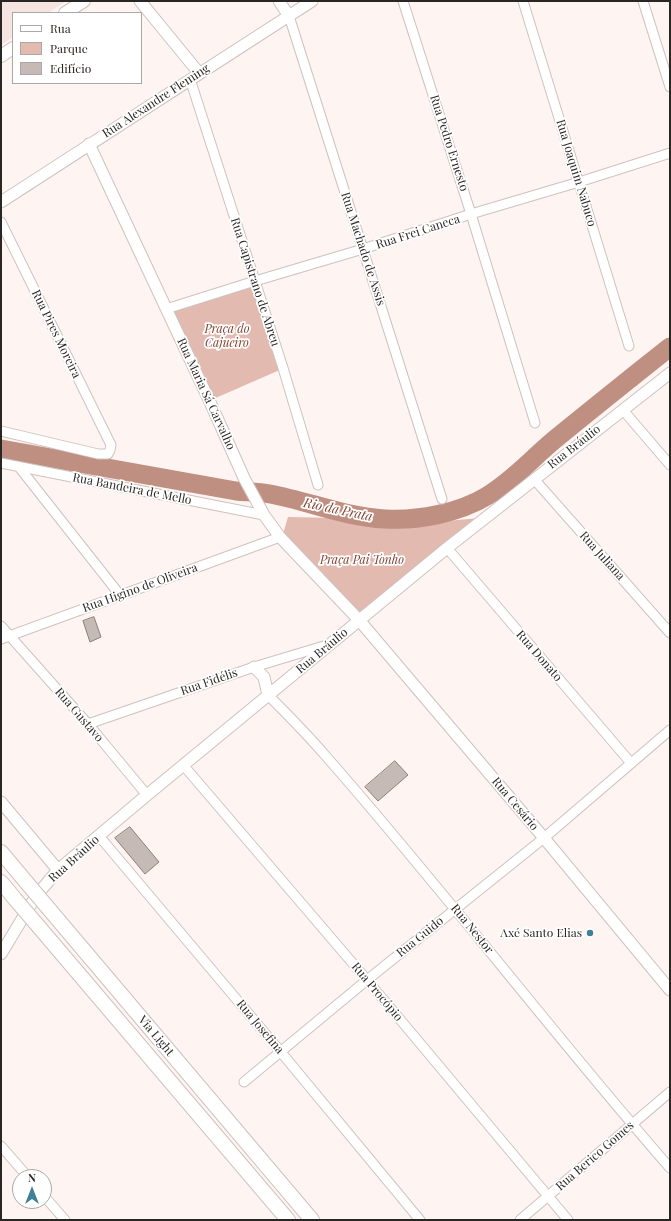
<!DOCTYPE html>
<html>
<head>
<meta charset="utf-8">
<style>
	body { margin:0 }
	#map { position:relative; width:671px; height:1221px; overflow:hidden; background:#fef4f2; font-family:"Playfair Display",serif }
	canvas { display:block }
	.frame { position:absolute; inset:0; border:2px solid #2a2624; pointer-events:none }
	.legend { position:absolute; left:12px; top:12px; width:130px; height:72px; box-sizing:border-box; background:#fff; border:1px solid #aaa8a7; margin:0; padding:5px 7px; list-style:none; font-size:12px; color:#2a2624 }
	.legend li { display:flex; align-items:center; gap:8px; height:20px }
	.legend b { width:20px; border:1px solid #aaa8a7 }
	.north { position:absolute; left:12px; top:1169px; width:40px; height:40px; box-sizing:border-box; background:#fff; border:1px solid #aaa8a7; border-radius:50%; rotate:0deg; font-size:11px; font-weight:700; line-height:16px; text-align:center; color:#2a2624 }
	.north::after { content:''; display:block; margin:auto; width:14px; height:18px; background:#408293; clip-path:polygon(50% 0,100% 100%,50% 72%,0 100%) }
</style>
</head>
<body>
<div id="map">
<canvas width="671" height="1221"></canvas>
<div class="frame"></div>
<ul class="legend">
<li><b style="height:5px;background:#fff"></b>Rua</li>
<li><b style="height:11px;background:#e2baaf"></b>Parque</li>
<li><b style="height:11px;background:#c6bab7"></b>Edifício</li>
</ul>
<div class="north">N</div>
</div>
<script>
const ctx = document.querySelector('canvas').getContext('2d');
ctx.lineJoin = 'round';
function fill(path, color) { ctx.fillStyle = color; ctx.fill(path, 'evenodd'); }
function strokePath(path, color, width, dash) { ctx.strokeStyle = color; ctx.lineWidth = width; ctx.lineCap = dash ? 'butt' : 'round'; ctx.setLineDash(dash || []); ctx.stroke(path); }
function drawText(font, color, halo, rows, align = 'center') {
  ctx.font = font + ' "Playfair Display",serif'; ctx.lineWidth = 3.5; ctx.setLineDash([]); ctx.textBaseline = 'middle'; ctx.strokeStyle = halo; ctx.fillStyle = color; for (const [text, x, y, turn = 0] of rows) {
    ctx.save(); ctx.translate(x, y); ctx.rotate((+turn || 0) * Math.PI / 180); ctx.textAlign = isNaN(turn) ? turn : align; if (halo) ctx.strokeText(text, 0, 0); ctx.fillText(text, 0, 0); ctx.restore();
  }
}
fill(new Path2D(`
	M1 1H66L48 13H13V37L1 45Z`), '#f5e4df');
fill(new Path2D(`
	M255 282 282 369 211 400 169 310Z
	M288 517 337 518 380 524H413L480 518 358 613 283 534Z`), '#e2baaf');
strokePath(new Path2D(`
	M1 449 236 491C247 492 259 492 270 494 308 501 345 517 385 519 418 521 459 513 487 496 514 480 535 455 559 436 596 406 633 376 670 347`), '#bf8f81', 19);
const building = new Path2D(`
	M94 617 101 637 90 642 83 621Z
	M395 761 408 775 378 801 365 787Z
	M130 827 159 862 145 874 115 838Z`);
fill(building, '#c6bab7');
strokePath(building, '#8b7f7c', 1);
const minor = new Path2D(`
	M403 1 471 214 535 423
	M523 1 629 346
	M643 1 670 87
	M289 16 442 499
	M190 79 283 368 318 485
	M1 222 111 445 110 450 108 454H98L1 431
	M166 309 255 281 363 249 471 214 579 182 670 153
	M623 410 670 465
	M1 463 264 515
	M19 467 120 595
	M534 479 670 633
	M447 548 631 763
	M1 626 88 724 147 795
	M1 639 280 537
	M268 695C287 714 306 733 324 754 443 889 552 1033 670 1168
	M88 724 254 667 327 645
	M184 766 367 980 568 1220
	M99 836 280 1051 420 1220
	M244 1082 367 980 544 838 670 730
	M1 1146 28 1177
	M44 1196 65 1220
	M520 1220 670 1092`);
const tertiary = new Path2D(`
	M140 1 199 73
	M279 1 289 16
	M89 144 210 402 244 478 264 515 280 537 359 620 544 838 670 990
	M1 202 312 1
	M254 667 264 677 268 695
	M1 802 58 870
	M1 954 36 896 58 870 147 795 447 548 670 373`);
const secondary = new Path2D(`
	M65 13 84 1
	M1 56 13 48`);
const primary = new Path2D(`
	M1 852 27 883
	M1 882 15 899
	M49 909 312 1220
	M39 927 288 1220`);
strokePath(minor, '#cec2be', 11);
strokePath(tertiary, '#cec2be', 13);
strokePath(secondary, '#cec2be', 14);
strokePath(primary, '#cec2be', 16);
strokePath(minor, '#fff', 9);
strokePath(tertiary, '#fff', 11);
strokePath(secondary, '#fff', 12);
strokePath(primary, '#fff', 14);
const primaryBridge = new Path2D(`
	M27 883 49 909
	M15 899 39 927`);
strokePath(primaryBridge, '#cec2be', 16, []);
strokePath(primaryBridge, '#fff', 14);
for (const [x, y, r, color] of [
	[590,933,4,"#408293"]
]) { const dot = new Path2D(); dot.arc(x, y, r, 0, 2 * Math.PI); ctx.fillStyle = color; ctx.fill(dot); strokePath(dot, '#fff', 1.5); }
drawText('12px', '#2a2624', '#fff', [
	["Rua Alexandre Fleming",156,101,-33],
	["Rua Pedro Ernesto",449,143,72],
	["Rua Joaquim Nabuco",576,173,73],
	["Rua Frei Caneca",418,232,-18],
	["Rua Machado de Assis",363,249,72],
	["Rua Capistrano de Abreu",255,282,72],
	["Rua Pires Moreira",56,334,64],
	["Rua Maria Sá Carvalho",206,394,65],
	["Rua Bráulio",574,447,-38],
	["Rua Bandeira de Mello",132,489,11],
	["Rua Juliana",602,556,48],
	["Rua Higino de Oliveira",140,588,-20],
	["Rua Bráulio",322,651,-40],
	["Rua Donato",539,656,49],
	["Rua Fidélis",209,682,-19],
	["Rua Gustavo",79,715,49],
	["Rua Cesário",515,804,50],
	["Rua Bráulio",74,859,-42],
	["Rua Nestor",472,929,51],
	["Rua Guido",420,937,-39],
	["Rua Procópio",377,992,50],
	["Rua Josefina",260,1027,50],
	["Via Light",156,1036,50],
	["Rua Berico Gomes",595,1156,-41]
]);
drawText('italic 12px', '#824231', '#fff', [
	["Praça do",227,329],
	["Cajueiro",227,343],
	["Praça Pai Tonho",362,560]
]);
drawText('12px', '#2a2624', '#fff', [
	["Axé Santo Elias",582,933]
], 'right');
drawText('italic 13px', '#804130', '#fff', [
	["Rio da Prata",338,510,12]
]);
</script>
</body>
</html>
